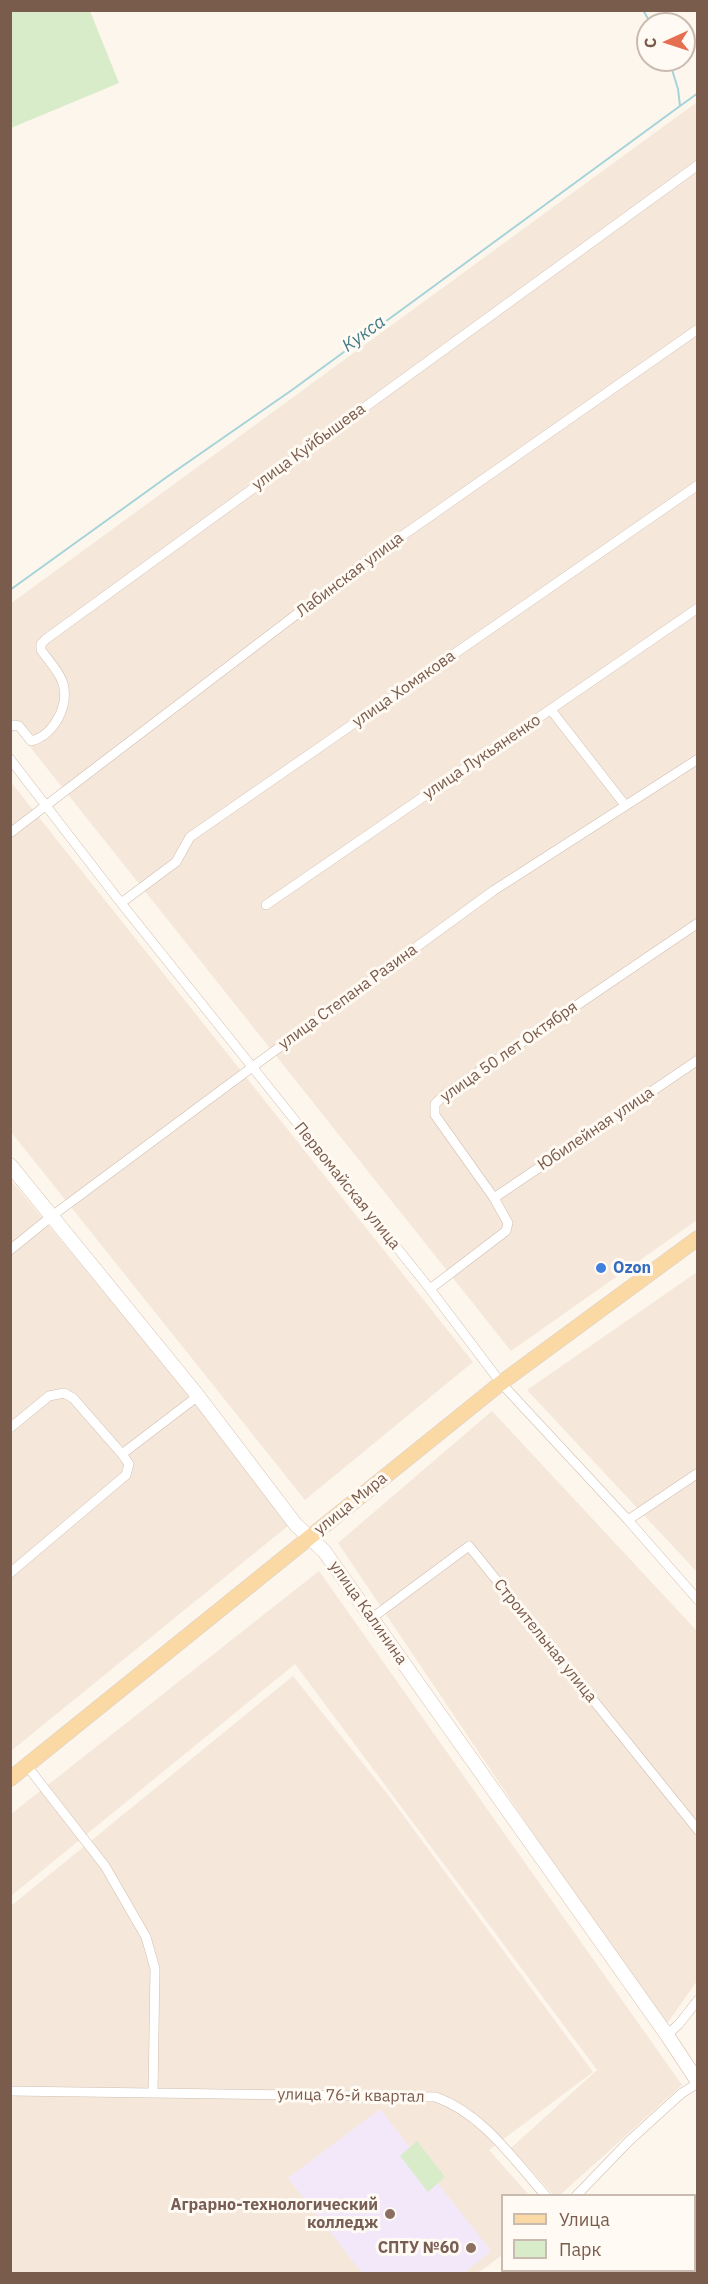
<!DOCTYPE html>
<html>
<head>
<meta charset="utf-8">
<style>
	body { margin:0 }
	#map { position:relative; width:708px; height:2284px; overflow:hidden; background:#fdf6ec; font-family:"IBM Plex Sans",sans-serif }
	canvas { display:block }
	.frame { position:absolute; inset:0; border:12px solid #7a5c4d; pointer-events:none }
	.legend { position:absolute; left:501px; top:2194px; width:195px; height:78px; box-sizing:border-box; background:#fffaf3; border:2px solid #cabbb1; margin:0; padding:8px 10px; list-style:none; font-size:18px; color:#7a5c4d }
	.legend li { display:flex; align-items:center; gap:12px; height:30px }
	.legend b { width:30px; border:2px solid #cabbb1 }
	.north { position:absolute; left:636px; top:12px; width:60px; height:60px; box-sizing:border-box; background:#fffaf3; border:2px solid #cabbb1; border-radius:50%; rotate:267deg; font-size:16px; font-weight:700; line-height:24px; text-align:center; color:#7a5c4d }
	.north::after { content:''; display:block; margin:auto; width:21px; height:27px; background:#e76f51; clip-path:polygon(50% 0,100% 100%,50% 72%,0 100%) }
</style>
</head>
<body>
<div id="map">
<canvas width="708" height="2284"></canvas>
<div class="frame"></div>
<ul class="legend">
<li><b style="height:8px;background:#fbd9a5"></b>Улица</li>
<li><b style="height:16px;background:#d8ecc9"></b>Парк</li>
</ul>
<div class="north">С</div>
</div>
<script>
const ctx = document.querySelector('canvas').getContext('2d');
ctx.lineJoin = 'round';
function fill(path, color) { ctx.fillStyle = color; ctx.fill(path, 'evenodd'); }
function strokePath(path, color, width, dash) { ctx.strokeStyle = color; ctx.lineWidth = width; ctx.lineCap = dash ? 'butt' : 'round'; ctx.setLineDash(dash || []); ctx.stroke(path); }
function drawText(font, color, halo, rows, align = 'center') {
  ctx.font = font + ' "IBM Plex Sans",sans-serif'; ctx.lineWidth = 6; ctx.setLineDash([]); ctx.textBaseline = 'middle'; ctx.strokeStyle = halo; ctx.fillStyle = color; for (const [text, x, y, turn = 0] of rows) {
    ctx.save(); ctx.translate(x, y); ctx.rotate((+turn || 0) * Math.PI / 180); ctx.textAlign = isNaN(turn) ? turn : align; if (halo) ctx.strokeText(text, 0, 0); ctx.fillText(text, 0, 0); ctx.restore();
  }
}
fill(new Path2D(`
	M697 102V1220L511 1351 11 723 10 604Z
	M10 781 473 1362 305 1500 11 1132Z
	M10 1179 294 1521 11 1751H10Z
	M697 1272V1572L527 1390Z
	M492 1411 697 1631V1981L664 2028 338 1543Z
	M319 1571 682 2085 560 2195H553L511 2148 597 2070 295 1664 11 1896V1814Z
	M293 1676 389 1796 593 2072 489 2150 529 2195 502 2196V2255L478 2273 11 2274V1906Z`), '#f5e8da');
fill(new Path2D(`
	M380 2109 491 2251 464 2273H362L288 2178Z`), '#f3e8fa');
fill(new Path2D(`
	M11 10 90 11 119 83 11 128Z
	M417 2141 445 2177 428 2192 400 2156Z`), '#d8ecc9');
strokePath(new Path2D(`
	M643 10 651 24
	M680 106 698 93
	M10 590 171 474 292 390 680 106 678 89 669 60`), '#a5d3da', 2);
const street = new Path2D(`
	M551 710 625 805
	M10 727 13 725 19 726 31 741C54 736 71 703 62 681 58 670 48 660 41 650V644L46 639 698 165
	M10 759 121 903 430 1289 501 1383 628 1520 698 1600
	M10 833 369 559 698 329
	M121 903 176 862 190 837 698 485
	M266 905 698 608
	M494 1198 698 1060
	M10 1250 52 1216 251 1068 493 891 698 759
	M430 1289 506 1231 508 1223 494 1198 435 1115V1104L443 1096 698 923
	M10 1428 49 1396 64 1393 73 1398 122 1454
	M628 1520 698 1473
	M10 1573 126 1475 129 1464 122 1454 198 1396
	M372 1618 469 1546 698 1830
	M27 1766 105 1866 146 1937 155 1969 153 2093
	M667 2035 679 2024 698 2000
	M10 2091 436 2097C484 2115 512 2158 546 2196
	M576 2196 629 2141 682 2093 698 2083
	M622 2270 633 2274
	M524 2274 527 2270`);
const secondary = new Path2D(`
	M10 1165 198 1396 296 1525 324 1551 667 2035 698 2082`);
const primary = new Path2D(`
	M10 1779 501 1383 698 1238`);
strokePath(street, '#d1beb0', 10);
strokePath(secondary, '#d6c0b0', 15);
strokePath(primary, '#dad1cd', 16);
strokePath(street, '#fff', 9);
strokePath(secondary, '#fff', 14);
strokePath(primary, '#fbd9a5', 15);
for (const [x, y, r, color] of [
	[601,1268,6,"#3f7fe0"],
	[390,2214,6,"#8d6e63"],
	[471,2248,6,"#8d6e63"]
]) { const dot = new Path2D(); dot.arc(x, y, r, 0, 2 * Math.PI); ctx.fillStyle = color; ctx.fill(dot); strokePath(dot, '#fffaf3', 2); }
drawText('16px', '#7a5c4d', '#fffaf3', [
	["улица Куйбышева",309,447,-36],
	["Лабинская улица",350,575,-37],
	["улица Хомякова",404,689,-35],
	["улица Лукьяненко",482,757,-34],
	["улица Степана Разина",348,997,-36],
	["улица 50 лет Октября",509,1052,-35],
	["Юбилейная улица",596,1129,-34],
	["Первомайская улица",347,1186,51],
	["улица Мира",351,1504,-39],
	["улица Калинина",368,1613,55],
	["Строительная улица",545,1641,51],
	["улица 76-й квартал",351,2096,1]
]);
drawText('bold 16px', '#366cbe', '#fffaf3', [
	["Ozon",613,1268]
], 'left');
drawText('bold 16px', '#785e54', '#fffaf3', [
	["Аграрно-технологический",378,2205],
	["колледж",378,2223],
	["СПТУ №60",459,2248]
], 'right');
drawText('italic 18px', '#437c86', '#fffaf3', [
	["Кукса",364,334,-36]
]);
</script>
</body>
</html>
